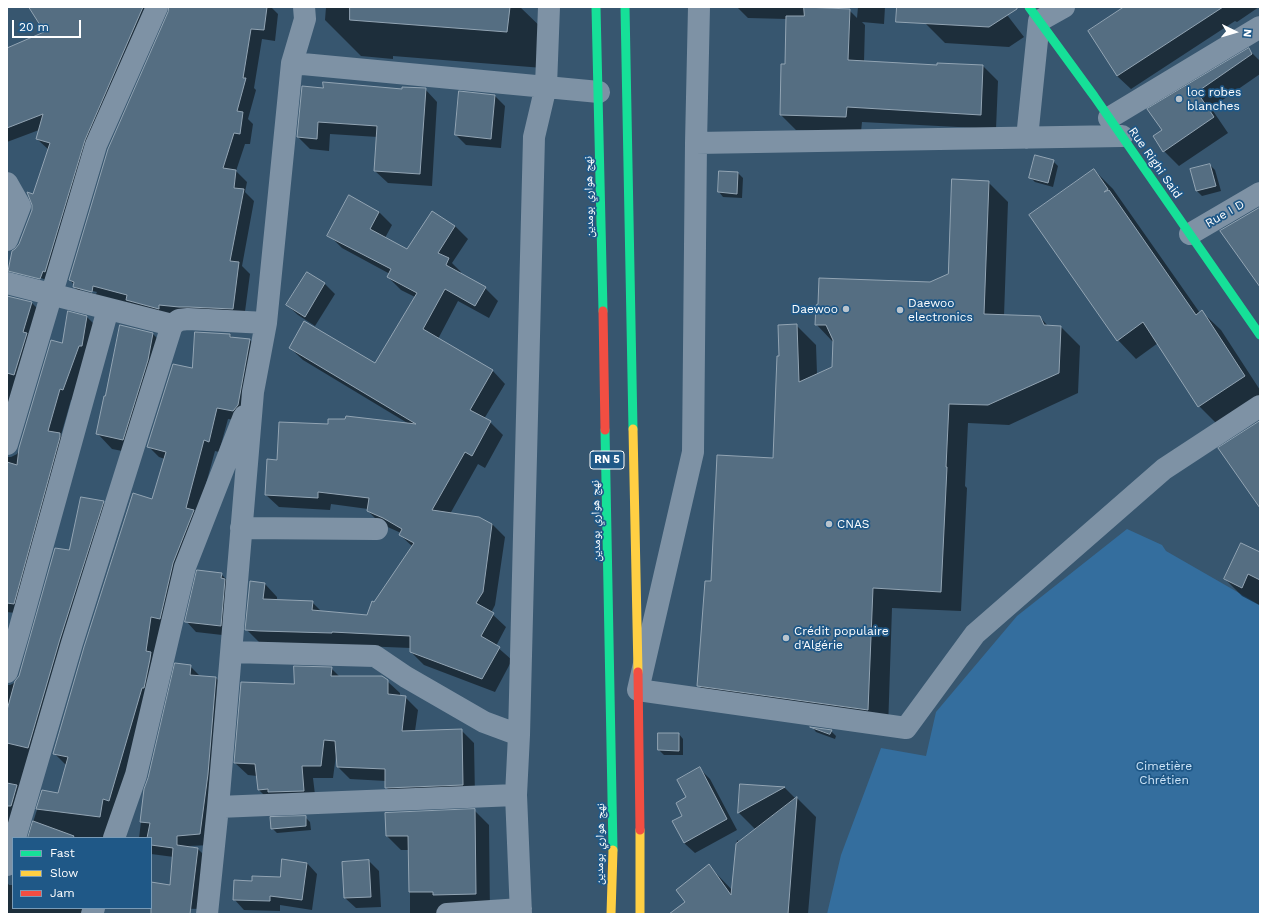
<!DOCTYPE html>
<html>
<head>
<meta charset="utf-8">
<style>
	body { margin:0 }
	#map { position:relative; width:1267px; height:921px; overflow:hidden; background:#37566f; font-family:"Work Sans",sans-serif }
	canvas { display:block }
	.frame { position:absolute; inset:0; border:8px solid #fff; pointer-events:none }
	.legend { position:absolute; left:12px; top:837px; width:140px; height:72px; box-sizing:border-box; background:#1f5887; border:1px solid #799bb7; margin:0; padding:5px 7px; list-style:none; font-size:12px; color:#fff }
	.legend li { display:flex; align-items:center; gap:8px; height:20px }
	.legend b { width:20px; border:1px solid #799bb7 }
	.north { position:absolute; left:1215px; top:12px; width:40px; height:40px; -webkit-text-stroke:3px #1f5887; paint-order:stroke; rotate:95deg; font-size:11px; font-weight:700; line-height:16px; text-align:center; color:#fff }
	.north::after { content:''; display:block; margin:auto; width:14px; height:18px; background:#fff; clip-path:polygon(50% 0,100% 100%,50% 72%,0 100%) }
	.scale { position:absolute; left:12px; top:20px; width:69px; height:18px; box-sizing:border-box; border:2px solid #fff; border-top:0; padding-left:5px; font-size:12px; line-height:14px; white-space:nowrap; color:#fff; -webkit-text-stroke:3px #1f5887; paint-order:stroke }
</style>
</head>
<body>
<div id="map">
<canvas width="1267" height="921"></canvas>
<div class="frame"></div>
<ul class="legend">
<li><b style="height:5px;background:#16e098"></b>Fast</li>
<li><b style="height:5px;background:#ffcf43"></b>Slow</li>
<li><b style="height:5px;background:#f24e42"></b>Jam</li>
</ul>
<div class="north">N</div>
<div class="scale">20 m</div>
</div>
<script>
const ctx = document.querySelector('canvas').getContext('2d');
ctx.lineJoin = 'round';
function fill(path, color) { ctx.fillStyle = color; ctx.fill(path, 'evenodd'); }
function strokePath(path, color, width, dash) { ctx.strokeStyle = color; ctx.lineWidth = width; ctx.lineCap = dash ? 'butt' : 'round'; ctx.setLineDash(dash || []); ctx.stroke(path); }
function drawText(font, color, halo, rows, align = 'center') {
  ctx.font = font + ' "Work Sans","Noto Naskh Arabic",sans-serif'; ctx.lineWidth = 3.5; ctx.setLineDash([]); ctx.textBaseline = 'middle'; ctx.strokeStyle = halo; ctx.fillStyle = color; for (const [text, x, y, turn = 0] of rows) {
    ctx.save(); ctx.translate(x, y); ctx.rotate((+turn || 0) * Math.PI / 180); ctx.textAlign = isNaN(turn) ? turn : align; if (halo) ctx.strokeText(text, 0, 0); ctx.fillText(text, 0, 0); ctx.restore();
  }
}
fill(new Path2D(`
	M1127 529 1162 545 1166 551 1260 605V914H827L841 855 881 748 926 756 936 712 1017 616Z`), '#346e9e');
fill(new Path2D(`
	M30 7H162L53 283 22 270 20 245 33 210 34 195 49 150 37 139 39 130 7 142V49L45 32Z
	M170 7H271L278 14 275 41 262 39 254 88 256 90 248 119 253 124 250 144H245L236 171 247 182 245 192 254 201 242 266 250 274 244 319 190 318 85 297 74 287V285L70 280 169 12ZM80 288 97 292 96 294 80 290Z
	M326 7H520L547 33 543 68 393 56V59L361 56 325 20Z
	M737 7H816V9L849 10 857 18 858 7H885L884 24 862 22 865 25 864 62 938 66H983L998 81 996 129 862 122 861 132 796 130 781 115 786 65 787 19 748 18Z
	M913 7H1001L1024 37 1009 47 945 43 925 23Z
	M1126 7H1259L1237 22 1235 21 1131 89 1117 76Z
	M1249 50 1260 61V74L1211 108 1228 133 1179 166 1164 151 1163 130 1149 110Z
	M303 87 324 89H425L437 102 432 186 388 183 375 171 378 137 330 134 329 151 310 149 298 137Z
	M460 92 495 96 505 106 501 148 466 145 456 135Z
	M1053 161 1058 166 1053 187 1035 182 1030 177Z
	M1210 165 1215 170 1221 191 1202 196 1197 191 1191 170Z
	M1094 170 1113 189 1200 313 1202 312 1221 330 1260 390V397L1218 425 1199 406 1158 343 1136 359 1118 340Z
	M720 172 738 173 743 178 742 198 723 197 719 192Z
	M988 182 1008 202 1004 316 1040 317 1048 326H1060L1080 346 1078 393 1009 425 968 423 965 486 967 488 961 611 892 608 888 729 718 705 698 685 712 582 774 459 780 357 796 325 816 345 817 374 833 367 834 343 816 324 931 283 949 275Z
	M379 212 392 225 385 238 408 250 455 226 468 239 452 263 461 272 460 274 485 288 498 301 489 318 458 301 438 339 493 371 505 384 484 419 490 422 503 435 485 468 478 464 450 514 492 524 505 537 495 605 491 613 506 627 496 646 512 660 495 692 424 665 411 652V648L259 642 247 630 265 584 277 597V601L312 602 322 612 368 616 375 603 413 547 400 535 401 533 381 524 368 511V509L331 504 330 510 279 507 266 495 278 461 329 425 409 424 303 360 290 348 375 365 415 297 401 290 388 277 390 274 342 248 329 235Z
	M307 273 325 284 335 294 315 326 298 315 287 305Z
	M7 297 32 303 43 314 7 447Z
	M87 317 98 328 74 400H71L61 435 71 445 24 614 7 612V457H11L17 454 20 448 63 344Z
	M121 326 153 334 168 349 138 454 112 449 97 433Z
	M230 335 233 338 250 340 261 351 244 421 228 419 219 452 215 451 109 838H28L43 791 59 794 67 765 65 764 54 753 153 500 165 459 159 457 148 446 193 369Z
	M103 502 114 513 7 869V685H10L16 682 20 676 70 551Z
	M1260 554V603L1259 605 1242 596 1225 579Z
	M221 574 231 584V636L196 632 186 621Z
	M190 666 201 677 216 678 227 689 211 845 189 846 198 849 209 860 202 909 151 908V883L171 886 174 857 151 854V838H139L145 789Z
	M331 668 340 677 387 681 400 693V697H405L418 710 415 731 461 730 474 743 475 797 398 800 386 787V781L350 779 338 767 337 755H336L333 778H313L316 803 271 802 259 790 257 776 248 775 235 763 295 685Z
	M813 728 831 731 836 736 835 739 816 732Z
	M679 734 683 739V755H664L659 750Z
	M700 769 710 779 737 830 695 853 684 843V816Z
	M741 785 785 788 796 799 797 798 816 817 808 914H679L709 866 733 891 737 840 739 842 756 830 739 813Z
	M474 810 489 825 490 914H410V850H401L386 835Z
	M305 817 310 822 311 830 277 833 272 828Z
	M283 860 307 863 317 874 312 910 280 905V911L244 910 234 899 253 882 280 878Z
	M369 861 379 871 381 907 356 908 345 898Z
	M7 882 9 885H13V908H100L94 914H7Z`), '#0007');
const building = new Path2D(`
	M29 7H143L85 140 45 272 43 271 40 279 8 271 12 251 15 249 19 244 32 210V205L27 192 33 194 50 143 36 139 43 114 7 128V48L44 32Z
	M169 7H267L264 30 251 29 243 78H246L237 111 243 112 240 134 234 133 223 168 236 170 234 188 244 189 230 261 239 262 233 309 189 307H179L159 305V309L126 300 127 295 93 286 92 292 73 287 74 282 69 280 108 149 168 12Z
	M350 7H510L507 32 350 20Z
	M804 7 850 9 848 60 937 65V63L983 65 981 115 847 107 846 117 780 115 781 64H785L786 16H804Z
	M897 7H1017V9L989 27 896 22Z
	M1124 7H1223L1117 76 1088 31Z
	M1249 48 1252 54 1197 92 1214 117 1163 152 1153 136 1162 130 1147 109Z
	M323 82 402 89V87L426 88 420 174 374 171 377 126 318 122 317 139 297 137 302 86 323 88Z
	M459 91 495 95 491 139 455 135Z
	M1035 155 1054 160 1048 183 1029 178Z
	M1210 164 1216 186 1196 191 1190 169Z
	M1094 169 1108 189 1104 192 1109 190 1196 315 1202 310 1245 376 1198 407 1143 322 1117 341 1029 215Z
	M719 171 738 172 737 194 718 192Z
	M952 179 989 181 984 314 1040 316 1044 325 1061 326 1059 373 988 405 949 404 946 467H947L941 592 873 588 868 710 697 686 705 581H711L717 455 773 458 777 356H779L778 325 797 324 799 382 832 367 833 340 826 325H815L816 305 818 304 819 278 930 282 948 274Z
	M349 195 379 212 370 229 407 249 432 211 455 226 438 253 449 258 446 265 486 287 475 306 445 289 423 329 493 370 470 410 491 421 472 456 465 452 432 510 479 517 492 524 483 592 476 603 494 613 481 636 500 647 482 679 410 652V636L332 632V633L260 631 245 630 250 581 265 583 263 599 313 601 312 610 367 615 372 601 374 602 414 543 399 535 402 529 383 518 367 511 369 498 318 492V498L265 495 267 459 277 460 279 422 328 424V419H345L346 416 416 424 289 348 304 321 375 363 417 293 387 277 391 269 327 236Z
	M1259 208H1260V287L1220 231Z
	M307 272 325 283 305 317 286 305Z
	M7 296 32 302 23 332 27 333 14 375 7 373Z
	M68 311 87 316 82 346H79L63 390 60 389 48 431 60 433V437L14 604 7 603V462L17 465 19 448 51 340 62 343Z
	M120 325 153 333 148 360 123 440 96 434 104 396H105Z
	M195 332 230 334V337L250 339 238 405 233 411 217 408 209 442 204 440 186 508 194 510 173 563 160 619 151 617 146 651 151 652 150 659 144 688H142L109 801 103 799 100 817 36 809 42 790 58 793 68 757 53 754 84 647 133 493 152 499 166 452 147 447 173 364 192 368Z
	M1260 421V508L1218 448Z
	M81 497 104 501 60 639 28 748 7 743V710L15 681 19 676 55 548 69 550Z
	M1241 543 1260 552V580L1248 574 1242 588 1224 579Z
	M197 570 222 573 221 578 225 579 221 626 185 622Z
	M175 663 191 665 190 675 216 677 208 774 200 834 177 836V845L198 848 190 914H151V882L170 885 173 848 151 845V838H147L150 823 140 822 144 789 148 778Z
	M294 666 332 667 331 676H382L388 680V694L406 696 402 731 462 729 463 785 385 788V769L337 767 335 741 324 740 321 766H302L304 791 268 792V789L258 790 255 764 234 763 241 682 294 684Z
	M810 727 832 730 830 734Z
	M658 733H679V751L658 750Z
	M700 767 727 819 684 843 672 821 682 816 676 803 686 797 677 780Z
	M7 783 17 785 11 806H7Z
	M740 784 785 787 738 813Z
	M797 797 788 914H669L685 902 676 890 709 864 731 895 736 844Z
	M475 809 476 894 433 895V892H409L408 836H386L385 813Z
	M306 816V826L271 829 270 817Z
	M33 821 74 836 73 838H28Z
	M282 859 307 863 302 900 270 896V901L233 900 234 880 252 881V876L280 877Z
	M369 860 371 897 344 898 342 862Z`);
fill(building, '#556e82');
strokePath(building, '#92a4b3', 1);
strokePath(new Path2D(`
	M699 7 696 143 1122 136
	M292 63 599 92
	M1109 118 1260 27
	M1027 138 1039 21 1064 7
	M696 143 693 452 638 690 906 728 975 634 1164 469 1260 406
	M7 183 20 206 7 240
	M1190 234 1260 193
	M7 283 172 325 179 320 188 319 266 323
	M7 444 96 145 157 7
	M241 528 377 529
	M232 652 375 656 406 677 484 722 519 735
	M7 672 19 631 108 309
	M218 807 516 795
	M15 838 72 643 172 325
	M114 838 136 775 185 567 244 416
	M7 865 13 846
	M92 914 94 908
	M207 914 218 807 253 392 266 323 292 63 305 19 304 7
	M447 914 521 909
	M521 914 516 795 519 735 534 137 546 86 549 7`), '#7e92a5', 22);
strokePath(new Path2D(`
	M596 7 603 311
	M625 7 633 429
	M1029 7 1094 96 1260 335
	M605 430 613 850`), '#16e098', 9);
strokePath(new Path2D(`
	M633 429 638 672
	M611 914 613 850
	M640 914V830`), '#ffcf43', 9);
strokePath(new Path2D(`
	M603 311 605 430
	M638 672 640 830`), '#f24e42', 9);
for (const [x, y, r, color] of [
	[1179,99,4,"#b9c4cd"],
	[846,309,4,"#b9c4cd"],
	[900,310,4,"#b9c4cd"],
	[829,524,4,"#b9c4cd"],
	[786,638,4,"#b9c4cd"]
]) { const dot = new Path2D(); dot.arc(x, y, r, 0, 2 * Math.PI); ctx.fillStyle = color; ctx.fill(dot); strokePath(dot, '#1f5887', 1.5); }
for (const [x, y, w] of [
	[607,460,34]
]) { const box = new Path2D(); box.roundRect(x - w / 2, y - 9, w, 18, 3); ctx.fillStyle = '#1f5887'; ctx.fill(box); strokePath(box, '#fff', 1); }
drawText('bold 11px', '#fff', null, [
	["RN 5",607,460]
]);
drawText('12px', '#fff', '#1f5887', [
	["loc robes",1187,92],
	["blanches",1187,106],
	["Daewoo",908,303],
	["electronics",908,317],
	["Daewoo",838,309,"right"],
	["CNAS",837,524],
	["Crédit populaire",794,631],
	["d'Algérie",794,645]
], 'left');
drawText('12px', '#fff', '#1f5887', [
	["Rue Righi Said",1155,163,55],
	["نهج هواري بومدين",589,197,-91],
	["Rue I D",1225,214,-30],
	["نهج هواري بومدين",596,521,-91],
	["نهج هواري بومدين",600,844,-89]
]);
drawText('12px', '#cee5f8', '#1f5887', [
	["Cimetière",1164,766],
	["Chrétien",1164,780]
]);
</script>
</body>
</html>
